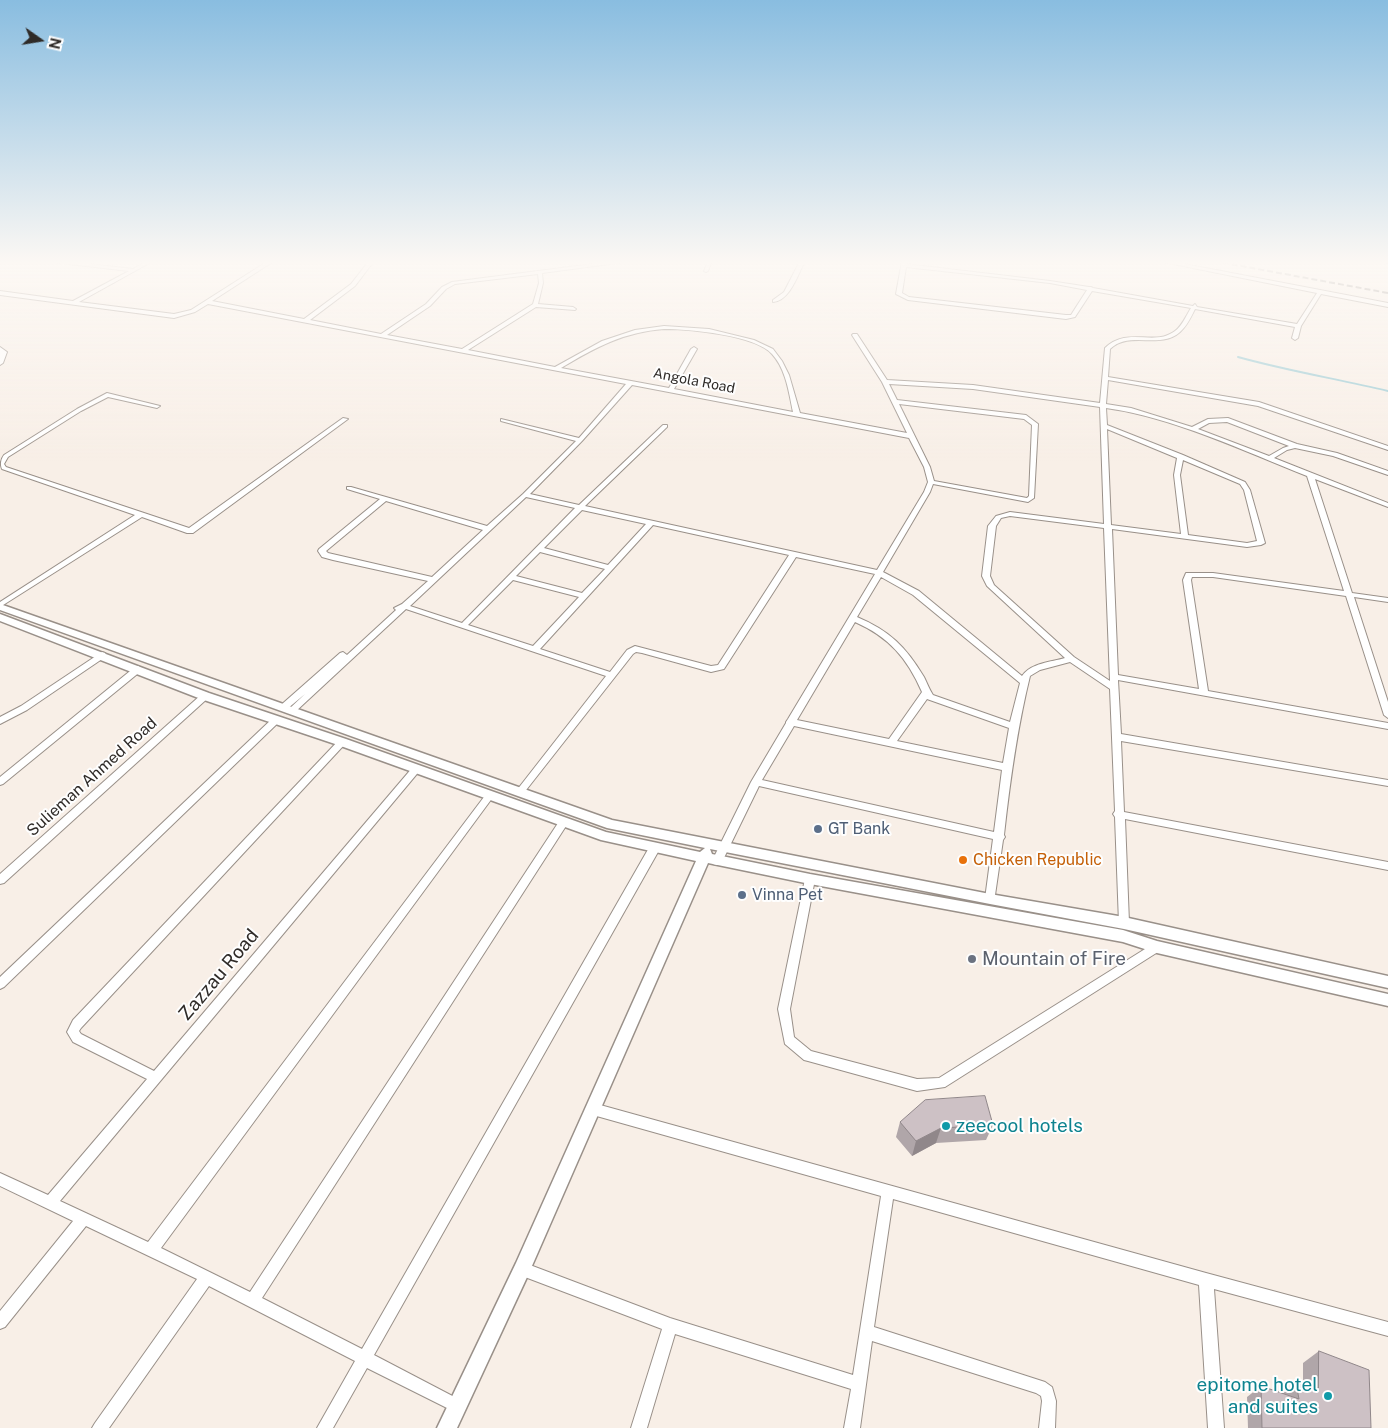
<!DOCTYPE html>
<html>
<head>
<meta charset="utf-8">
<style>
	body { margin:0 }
	#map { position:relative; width:1388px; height:1428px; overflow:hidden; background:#f8efe7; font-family:"Public Sans",sans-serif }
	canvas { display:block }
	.north { position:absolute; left:15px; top:15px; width:50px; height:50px; -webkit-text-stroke:4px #fefefe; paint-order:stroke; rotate:103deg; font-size:14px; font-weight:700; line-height:20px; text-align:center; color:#2f2b28 }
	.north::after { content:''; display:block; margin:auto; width:18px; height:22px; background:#2f2b28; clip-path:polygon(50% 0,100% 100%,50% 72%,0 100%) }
</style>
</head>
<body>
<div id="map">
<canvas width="1388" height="1428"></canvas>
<div class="north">N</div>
</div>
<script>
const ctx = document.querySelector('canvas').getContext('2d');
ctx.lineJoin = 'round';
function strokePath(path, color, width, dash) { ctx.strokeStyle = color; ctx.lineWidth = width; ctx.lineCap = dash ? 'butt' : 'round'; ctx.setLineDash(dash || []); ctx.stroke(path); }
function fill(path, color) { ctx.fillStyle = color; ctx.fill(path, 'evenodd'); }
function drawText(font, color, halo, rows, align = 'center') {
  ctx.font = font + ' "Public Sans",sans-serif'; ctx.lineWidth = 4; ctx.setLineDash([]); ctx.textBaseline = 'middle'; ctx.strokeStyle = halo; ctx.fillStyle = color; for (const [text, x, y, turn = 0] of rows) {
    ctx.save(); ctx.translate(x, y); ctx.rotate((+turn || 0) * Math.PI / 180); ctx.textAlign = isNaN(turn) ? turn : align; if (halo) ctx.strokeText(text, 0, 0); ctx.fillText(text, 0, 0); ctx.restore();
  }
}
strokePath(new Path2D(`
	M1238 357C1288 371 1338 379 1388 391`), '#9ccbd4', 2);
const minor = new Path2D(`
	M44 261H63L133 269 147 261H153L79 302 174 314 191 310 268 261H274L212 301 304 319 351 284 369 261H374L355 286 310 320 381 334 426 304 442 287 452 282 616 261H632L542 273 543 283 538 304 573 307 576 309 575 310 536 307 468 350 555 367 602 341 635 330 664 326 709 329 754 340 773 349 782 361 789 375 800 413 907 433 882 382 852 335 853 334H857L887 380 973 385 1100 403 1105 348C1128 326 1154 347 1175 331 1182 326 1186 316 1191 308L1092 291 1075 317 1066 319 908 300 896 294 902 261H906V264L1050 281 1089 287H1091L1093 288 1193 306 1195 304 1197 307 1297 324 1317 293 1158 261H1169L1388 303V307L1321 294 1301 326 1298 338 1295 340 1292 338 1295 327 1195 309C1191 317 1187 326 1180 332 1160 350 1130 330 1110 349L1108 377 1259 402 1388 446V450L1258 406 1108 380 1106 404 1131 408 1192 427 1208 419 1228 418 1297 444 1337 453 1388 471V475L1333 456 1295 448 1287 450 1274 458 1388 503V507L1315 479 1352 593 1388 598V602L1354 597 1388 702V718L1384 715 1346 596 1213 577H1192L1191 580 1208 691 1388 723V729L1118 680 1121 734 1388 780V786L1121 741 1124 812 1388 862V870L1125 819 1129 923 1128 926 1124 927 1120 926 1119 923 1115 817 1113 814 1115 811 1110 689 1070 662 1040 670 1030 676C1017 729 1010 781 1004 835L1005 837 1003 840 994 902 990 903 986 902 985 899 993 839 759 786 721 864 717 865 713 864 712 861 751 782 786 723V722L788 719 875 574 796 557 724 669 711 672 642 653 636 652 633 654 523 794H517L515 792 517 790 606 676 406 609 295 712H289L288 710 305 694 287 709H281L280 707 281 705 340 653 343 652 347 655 396 610 394 608 402 604 428 581 333 560 322 557 318 551 319 549 380 499 347 489V487H351L487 526 523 494 576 441 501 421V419L579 438 626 384 208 304 195 312 174 318 0 295V291L73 301 129 271ZM906 267 1050 283 1087 290 1071 315H1066L909 297 902 293ZM538 274 539 283 533 304 462 349 387 335 430 306 446 289 455 284ZM664 329C689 329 755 335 772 354 786 369 789 393 793 412L674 389 697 349 694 347 691 349 669 388 561 368C596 347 624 332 664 329ZM889 384 973 389 1100 407 1104 524 1010 512 996 516 988 526 982 576 987 586 1065 658C1051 662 1031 663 1022 676L919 591 883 572 930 492 933 484 1028 502 1034 498 1038 424 1026 415 897 400ZM632 385 909 438 924 467 928 482 924 492 877 570 585 506 667 427V425H663L579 505 530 494 582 441ZM899 404 1024 419 1032 425 1029 496 1027 498 934 481 930 467ZM1106 408C1172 417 1244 451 1307 476L1344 591 1213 573H1186L1183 580 1199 689 1118 675 1112 529 1247 547 1261 545 1265 543 1250 490 1245 482 1183 455 1107 425ZM1227 422 1289 446 1283 448 1269 456 1198 429 1209 423ZM1107 429 1177 458 1174 475 1181 534 1111 525ZM1183 460 1240 484 1244 490 1257 541 1247 543 1188 535 1180 475ZM526 497 575 508 462 623 410 606ZM386 501 483 530 432 577 328 553 326 551ZM582 510 646 524 608 565 544 548ZM1010 516 1104 528 1110 681 1074 657 994 585 990 576 996 526 1001 518ZM653 525 789 555 718 665 711 666 635 646 627 650 610 672 540 649ZM540 552 605 569 582 593 516 576ZM881 577 913 595 1020 683 1010 722 933 695C929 689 927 683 924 677 906 647 890 631 857 617ZM513 580 579 597 533 646 468 625ZM855 622C889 637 907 658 922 692L889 739 797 720ZM927 699 1009 728 1003 763 897 741ZM794 726 1002 770 994 832 762 780Z
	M708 261H712L708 271 706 272 704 271Z
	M800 261H805C798 274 790 301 773 302V300L784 292Z
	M0 347 7 352 3 363 0 365Z
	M107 393 160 406 157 408 108 397 81 411 8 457 4 464 6 467 189 528 343 418 348 419 193 533H187L142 517 0 607V602L135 515 2 469C0 464 1 459 4 455L77 409Z
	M102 652 105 653 106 655 105 657 27 710 0 724V717L21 706Z
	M138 666 142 669 141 671 3 784 0 785V777L135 667Z
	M205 693 209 696 208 698 4 883 0 884V874L202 694Z
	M276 717 280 720 279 722 4 987 0 989V977L273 718Z
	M342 739 345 740 346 742 345 744 81 1028 79 1031 81 1034 154 1071 413 767H419L421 769 60 1201 148 1242 487 793H493L495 795 493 797 161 1248 250 1292 560 820H566L568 823 566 826 262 1298 362 1349 650 846 654 845 658 846 659 849 658 852 374 1355 462 1401 464 1406 462 1411 457 1413 367 1368 333 1428H317L355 1361 209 1286 109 1428H92L95 1423 197 1279 86 1226 5 1327 0 1329V1311L73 1221 0 1186V1173L48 1195 147 1079 73 1042 67 1032 73 1020 339 740Z
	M810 875 814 876 815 879 790 1009 794 1037 811 1051 917 1079 939 1078 1153 944 1157 942 1161 944 1162 947 1161 950 945 1087 917 1091 808 1061 804 1060 785 1044 778 1009 805 879 806 876Z
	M593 1103 1206 1273 1388 1322V1336L1214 1289 1224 1428H1208L1199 1285 893 1199 874 1327 1045 1382 1052 1387 1056 1401 1055 1428H1039L1042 1401 1041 1396 1036 1393 872 1341 860 1428H844L851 1389 675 1334 647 1428H631L662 1329 517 1274 515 1269 517 1264 522 1262 670 1318 853 1375 881 1196 593 1115 589 1113 587 1109 589 1105Z`);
const tertiary = new Path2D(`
	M0 604 612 820 990 894 1124 917 1388 976V988L1124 929 990 904 710 849 712 854 810 874 1123 930 1157 941 1388 994V1006L1157 953 1123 942 810 884 708 863 528 1275 457 1428H437L516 1263 696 861 601 840 338 745 201 699 0 621V614L209 693 346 739 606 832 700 852 705 848 607 828 0 610Z`);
strokePath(minor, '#999089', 2);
strokePath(tertiary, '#999089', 3);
fill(minor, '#fff');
fill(tertiary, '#fff');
strokePath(new Path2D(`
	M1214 261 1388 293`), '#7b7671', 2, [6, 3]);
fill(new Path2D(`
	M1379 261H1388V264Z
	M900 1122 993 1125 986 1140 936 1143 912 1156 896 1137Z
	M1319 1351 1371 1428H1248L1247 1397 1261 1386 1283 1393 1296 1383 1303 1385V1363Z`), '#b0a6a9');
fill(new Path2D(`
	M941 1128 936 1143 912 1156 916 1141Z`), '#90878a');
const building = new Path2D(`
	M985 1096 993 1125 941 1128 916 1141 900 1122 925 1100Z
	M1319 1351 1369 1370 1371 1428H1262L1261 1386 1299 1399 1296 1383 1318 1388Z`);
fill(building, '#cdc1c5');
strokePath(building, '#90878a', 1);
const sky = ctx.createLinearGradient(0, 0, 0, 461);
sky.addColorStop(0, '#89bde0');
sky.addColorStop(0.57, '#fcf8f4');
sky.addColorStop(1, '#fcf8f400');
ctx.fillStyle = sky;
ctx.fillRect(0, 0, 1388, 461);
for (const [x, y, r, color] of [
	[818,829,5,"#5c6f8a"],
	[963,860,5,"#e8710a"],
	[742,895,5,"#5c6f8a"],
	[972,959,5,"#6b7280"],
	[946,1126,5,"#0f9aa8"],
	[1328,1396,5,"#0f9aa8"]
]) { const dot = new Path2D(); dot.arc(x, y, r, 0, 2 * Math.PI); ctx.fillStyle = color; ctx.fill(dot); strokePath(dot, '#fefefe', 2); }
drawText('14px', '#2f2b28', '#fefefe', [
	["Angola Road",694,381,11]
]);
drawText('16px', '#2f2b28', '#fefefe', [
	["Sulieman Ahmed Road",92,777,-42]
]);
drawText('16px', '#4e5e75', '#fefefe', [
	["GT Bank",828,829],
	["Vinna Pet",752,895]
], 'left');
drawText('16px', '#c56008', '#fefefe', [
	["Chicken Republic",973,860]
], 'left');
drawText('19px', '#5b616d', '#fefefe', [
	["Mountain of Fire",982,959]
], 'left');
drawText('19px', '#2f2b28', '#fefefe', [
	["Zazzau Road",219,975,-50]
]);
drawText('19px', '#0d838f', '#fefefe', [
	["zeecool hotels",956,1126],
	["epitome hotel",1318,1385,"right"],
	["and suites",1318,1407,"right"]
], 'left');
</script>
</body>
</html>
